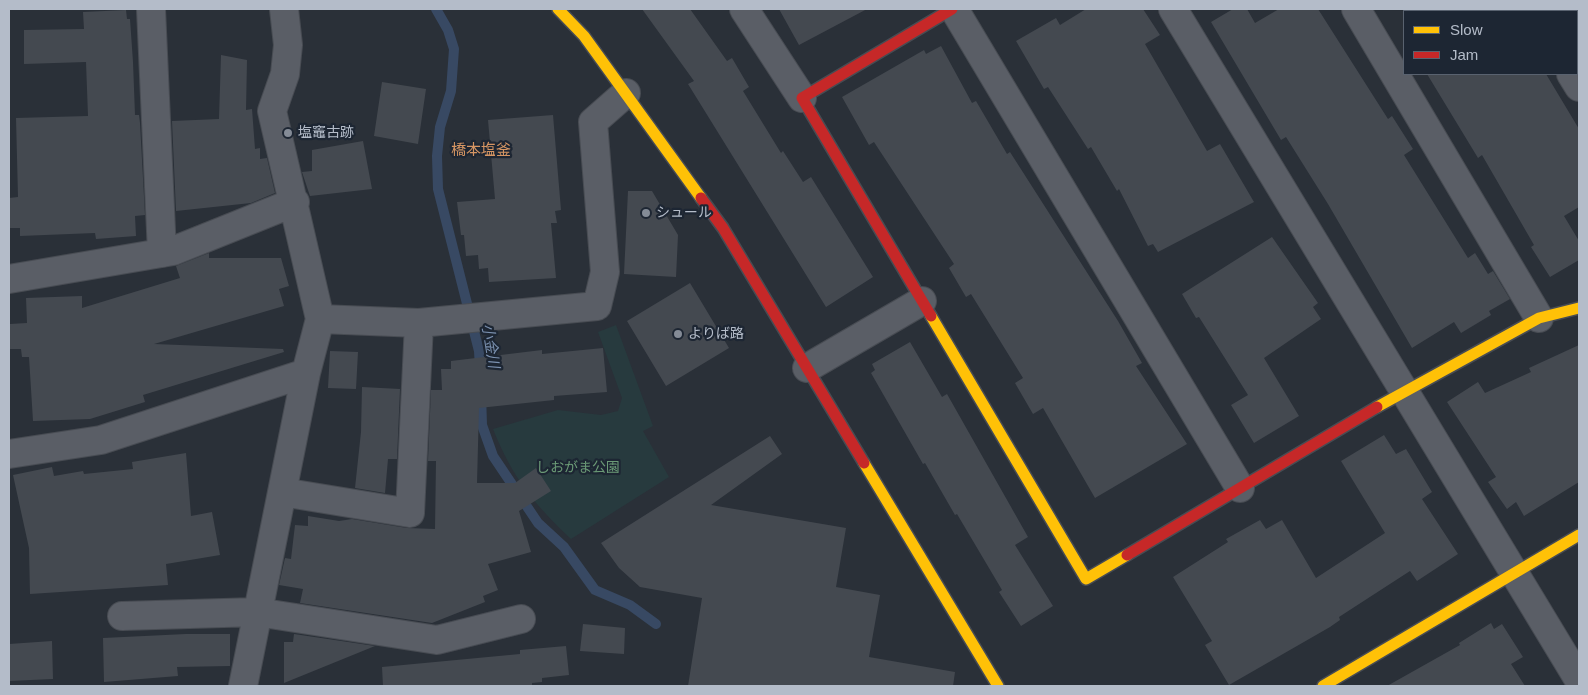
<!DOCTYPE html>
<html>
<head>
<meta charset="utf-8">
<style>
	body { margin:0 }
	#map { position:relative; width:1588px; height:695px; overflow:hidden; background:#2a3038; font-family:Arial,sans-serif }
	canvas { display:block }
	.frame { position:absolute; inset:0; border:10px solid #b4bcc9; pointer-events:none }
	.legend { position:absolute; left:1403px; top:10px; width:175px; height:65px; box-sizing:border-box; background:#1d2633; border:1px solid #59626f; margin:0; padding:6px 9px; list-style:none; font-size:15px; color:#b4bcc9 }
	.legend li { display:flex; align-items:center; gap:10px; height:25px }
	.legend b { width:25px; border:1px solid #59626f }
</style>
</head>
<body>
<div id="map">
<canvas width="1588" height="695"></canvas>
<div class="frame"></div>
<ul class="legend">
<li><b style="height:6px;background:#ffc107"></b>Slow</li>
<li><b style="height:6px;background:#c62828"></b>Jam</li>
</ul>
</div>
<script>
const ctx = document.querySelector('canvas').getContext('2d');
ctx.lineJoin = 'round';
function fill(path, color) { ctx.fillStyle = color; ctx.fill(path, 'evenodd'); }
function strokePath(path, color, width, dash) { ctx.strokeStyle = color; ctx.lineWidth = width; ctx.lineCap = dash ? 'butt' : 'round'; ctx.setLineDash(dash || []); ctx.stroke(path); }
function drawText(font, color, halo, rows, align = 'center') {
  ctx.font = font + ' Arial,"Noto Sans JP",sans-serif'; ctx.lineWidth = 4.5; ctx.setLineDash([]); ctx.textBaseline = 'middle'; ctx.strokeStyle = halo; ctx.fillStyle = color; for (const [text, x, y, turn = 0] of rows) {
    ctx.save(); ctx.translate(x, y); ctx.rotate((+turn || 0) * Math.PI / 180); ctx.textAlign = isNaN(turn) ? turn : align; if (halo) ctx.strokeText(text, 0, 0); ctx.fillText(text, 0, 0); ctx.restore();
  }
}
fill(new Path2D(`
	M616 325 653 426 643 431 669 477 571 539C534 504 512 477 493 429L558 410 601 415 618 411 622 398 598 332Z`), '#273a3e');
strokePath(new Path2D(`
	M436 9 448 30 454 49 451 91 440 127 437 156 438 189 479 351 480 369
	M481 394 482 425 493 456 538 523 564 547 595 590 630 605 656 624`), '#384963', 10);
fill(new Path2D(`
	M642 9H690L727 61 732 58 749 87 743 91 781 153 783 151 803 182 811 177 873 277 826 307 688 84 694 81Z
	M779 9H867L799 45Z
	M1086 9H1143L1160 35 1145 44 1207 151 1220 144 1254 202 1158 252 1153 244 1148 246 1119 189 1117 191 1091 147 1088 149 1048 87 1044 89 1016 41 1056 18 1060 25Z
	M1233 9H1247L1255 23 1279 9H1318L1388 119 1392 116 1413 149 1404 155 1468 258 1475 253 1488 274 1493 271 1510 299 1489 311 1491 315 1461 333 1454 322 1412 348 1328 204 1286 137 1281 140 1211 22Z
	M126 10 127 19H130L133 62 135 115H139L140 123 145 215 135 216 136 236 96 239 95 233 20 236V228H10L9 200V198L18 197 16 118 88 116 86 62 24 64V30L84 29 83 12Z
	M941 46 972 103 976 101 1007 154 1010 152 1118 321 1142 363 1136 366 1187 444 1095 498 1043 408 1033 414 1015 383 1023 378 971 294 966 297 949 268 954 264 874 142 869 145 842 97 924 50 926 54Z
	M221 55 247 60 246 110 252 109 255 149 260 148V159L267 158 275 193 251 203 176 211 172 121 219 119Z
	M1427 74H1546L1579 129V207L1564 216 1579 241V260L1550 277 1531 247 1534 245 1482 155 1478 158Z
	M382 82 426 89 418 144 374 136Z
	M553 115 561 210 555 211 557 223H551L556 278 489 282 488 268 479 269 478 255 466 256 464 235H461L457 202 495 199 488 120Z
	M363 141 372 189 310 196 302 172 312 171V150Z
	M628 191H652L678 235 676 277 624 274Z
	M1272 237 1318 303 1313 307 1321 319 1264 358 1299 416 1254 443 1231 405 1248 395 1199 317 1196 318 1182 294Z
	M209 253V258H281L289 286 279 289 284 306 154 344 283 349 284 352 143 395 145 402 90 419 33 421 29 357H22L21 349H10V324L27 323 26 298 82 296V308L180 278 176 266Z
	M690 283 729 348 666 386 627 321Z
	M910 342 942 397 947 394 1028 537 1015 545 1053 606 1021 626 999 592 1002 590 957 514 955 515 925 463 923 464 871 373 875 370 872 364Z
	M1579 345V482L1524 516 1516 502 1507 509 1488 482 1496 477 1447 402 1478 382 1485 393 1531 372 1529 368Z
	M603 348 607 392 554 396V400L479 408 477 483H515L536 468 551 491 519 511 531 552 488 564 498 590 483 596 485 602 432 623 300 603 303 589 279 585 285 558 291 559 295 525 308 526V516L339 521 352 519 407 528 435 529 436 461H428L431 390H442L441 369H451V361L542 350V354Z
	M330 351 358 352 356 389 328 388Z
	M362 387 400 389 397 459H388L385 493 355 488 361 432Z
	M1384 435 1396 454 1406 449 1432 492 1422 499 1458 554 1417 581 1410 571 1339 617 1340 620 1330 627 1229 685 1205 645 1212 641 1173 577 1228 542 1226 539 1260 520 1266 529 1282 520 1316 578 1385 533 1341 461Z
	M770 436 782 454 711 505 846 528 836 587 880 595 869 657 955 672 953 686H688L702 598 640 587 619 568 601 543Z
	M186 453 191 516 212 512 220 555 166 564 168 585 30 594 29 548 13 475 52 467 54 476 83 471 84 474 133 469 132 462Z
	M1491 623 1494 629 1502 624 1523 657 1511 664 1525 686H1387L1460 645 1459 643Z
	M583 624 625 628 624 654 580 651Z
	M186 634H230V666L177 667 178 676 104 682 103 638Z
	M294 634 375 646 284 683V642H293Z
	M52 641 53 679 9 681V644Z
	M566 646 569 675 542 678V682L532 683V686H383L382 667 520 654V650Z`), '#444950');
const street = new Path2D(`
	M151 9 162 253
	M744 9 802 98
	M954 9 1240 488
	M1173 9 1579 680
	M1356 9 1539 318
	M1532 9 1534 11
	M1571 74 1579 87
	M9 279 173 251 295 202
	M320 319 419 323 597 306 605 272 593 122 626 93
	M807 368 922 301
	M9 454 101 440 306 373
	M282 492 410 513 419 323
	M122 616 257 612 437 640 521 619
	M243 686 306 373 320 319 272 111 285 74 288 45 284 9`);
const slow = new Path2D(`
	M558 9 584 36 701 198
	M931 316 1086 579 1127 555
	M1377 407 1539 318 1579 308
	M864 463 998 686
	M1323 686 1579 535`);
const jam = new Path2D(`
	M701 198 723 228 864 463
	M931 316 802 98 952 9
	M1127 555 1377 407`);
strokePath(street, '#484c53', 30);
strokePath(slow, '#484c53', 14);
strokePath(jam, '#484c53', 14);
strokePath(street, '#5a5e66', 28);
strokePath(slow, '#ffc107', 11);
strokePath(jam, '#c62828', 11);
for (const [x, y, r, color] of [
	[288,133,5,"#848b96"],
	[646,213,5,"#848b96"],
	[678,334,5,"#848b96"]
]) { const dot = new Path2D(); dot.arc(x, y, r, 0, 2 * Math.PI); ctx.fillStyle = color; ctx.fill(dot); strokePath(dot, '#1d2633', 2); }
drawText('14px', '#b4bcc9', '#1d2633', [
	["塩竈古跡",298,133],
	["シュール",656,213],
	["よりば路",688,334]
], 'left');
drawText('14px', '#6b9a76', '#1d2633', [
	["しおがま公園",578,468]
]);
drawText('15px', '#d59563', '#1d2633', [
	["橋本塩釜",481,151]
]);
drawText('italic 15px', '#7c92b1', '#1d2633', [
	["小金川",490,346,81]
]);
</script>
</body>
</html>
